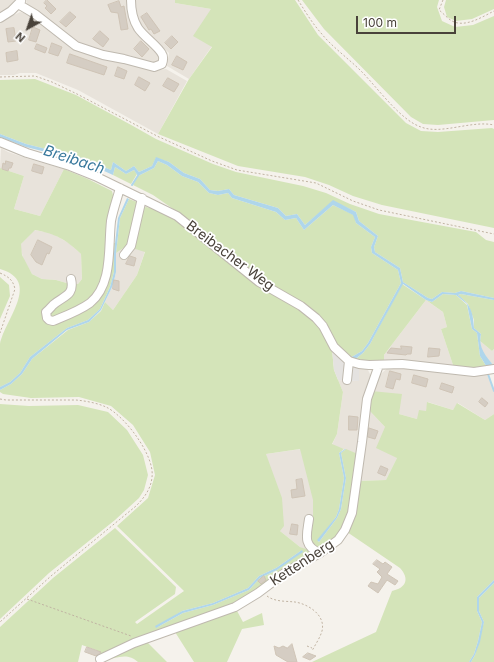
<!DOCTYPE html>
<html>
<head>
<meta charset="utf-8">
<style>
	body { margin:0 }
	#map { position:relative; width:494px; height:662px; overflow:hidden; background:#f5f2ec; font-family:Inter,sans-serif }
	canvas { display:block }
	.north { position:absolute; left:8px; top:8px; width:40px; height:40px; -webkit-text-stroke:3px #fff; paint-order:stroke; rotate:220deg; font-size:11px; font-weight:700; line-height:16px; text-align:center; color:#49423a }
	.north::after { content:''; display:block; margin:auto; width:14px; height:18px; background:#49423a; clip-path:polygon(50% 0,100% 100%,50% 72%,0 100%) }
	.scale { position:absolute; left:356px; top:16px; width:100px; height:18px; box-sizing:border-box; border:2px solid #49423a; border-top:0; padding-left:5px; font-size:12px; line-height:14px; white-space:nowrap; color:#49423a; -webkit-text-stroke:3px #fff; paint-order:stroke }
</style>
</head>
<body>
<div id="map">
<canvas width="494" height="662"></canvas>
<div class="north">N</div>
<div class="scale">100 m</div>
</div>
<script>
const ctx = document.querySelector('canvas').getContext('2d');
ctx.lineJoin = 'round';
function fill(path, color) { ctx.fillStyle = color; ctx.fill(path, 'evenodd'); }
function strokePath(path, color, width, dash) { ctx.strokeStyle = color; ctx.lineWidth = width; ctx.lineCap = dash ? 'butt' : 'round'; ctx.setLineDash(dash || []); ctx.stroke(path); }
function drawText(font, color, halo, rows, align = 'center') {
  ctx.font = font + ' Inter,sans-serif'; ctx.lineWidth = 3.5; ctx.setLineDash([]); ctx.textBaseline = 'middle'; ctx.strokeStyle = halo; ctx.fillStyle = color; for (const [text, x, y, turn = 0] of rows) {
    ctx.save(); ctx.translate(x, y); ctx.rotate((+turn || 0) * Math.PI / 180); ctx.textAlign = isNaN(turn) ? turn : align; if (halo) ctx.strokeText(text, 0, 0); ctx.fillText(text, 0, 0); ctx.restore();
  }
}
fill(new Path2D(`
	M0 0H17L0 14Z
	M26 0H128V5L159 56 158 62 156 63H150L132 56 96 49 78 42 60 30 27 4Z
	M135 0H175V3L211 9 212 46 189 79 167 66 169 53 146 32 137 20Z
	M20 12 28 14 54 33 116 59 154 71 166 69 187 81 158 134 78 90 36 73H20L14 75H0V22Z
	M1 148 8 152 29 159 64 169 40 216 14 209 24 176 0 168Z
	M137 202 148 207H146L132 248 145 251 137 275 113 310 105 302 113 285 116 272V253L128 245Z
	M34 230 51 233 69 243 81 254 82 279 78 284H70L56 280 42 279 32 274 24 261 21 250V244Z
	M426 300 443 312 447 327 441 329 454 368 384 361V355Z
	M480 341 492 351 494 349V366L482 353Z
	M359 367 367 368 371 376 358 454 332 445 337 434 343 392 338 380 359 381Z
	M397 367 475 376 488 374 494 391V414L485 420 458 403 453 410 428 402 426 411 417 419 399 414 371 391 379 376 383 372 388 368Z
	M367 408 385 427 397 458 386 480 359 481Z
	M301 449 312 490 314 506 311 546 306 550 300 547 280 531 266 454Z`), '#e8e3db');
fill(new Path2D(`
	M175 0H295L318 35 406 123 421 131 438 132 492 128 494 129V228L382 205 353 196 329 185 305 177 238 166 158 134 189 79 212 47 193 36 211 9 175 3Z
	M302 0H439L437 7 442 21 455 27 473 25 494 16V120L438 125 423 124 411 117 324 29Z
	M446 0H494V9L472 19 456 21 447 17 444 7Z
	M35 79 76 95 133 126 156 139 213 164 236 172 303 186 326 193 350 204 379 214 476 232 486 240 494 242V298L461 291 455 293 442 292 432 299 428 298 403 282 400 268 375 252 374 247 378 236 359 221 356 212 333 201 305 225 297 214 286 216 278 208 234 195 229 189 218 191 210 190 200 179 184 173 169 162 156 158 152 166 139 172 134 166 126 171 113 162 111 170 82 158 26 144 0 134V80Z
	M158 161 167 165 182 176 198 182 209 193 218 195 228 193 232 198 276 212 285 220 296 218 304 230 333 205 354 215 356 223 375 237 371 247 372 253 398 270 401 283 368 343 362 351 350 358 337 346 325 325 261 279 176 211 153 195 133 185 138 176 154 168Z
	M115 167 126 174 134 170 137 174 131 184 113 175Z
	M0 168 24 176 14 209 40 216 64 169 88 179 112 191C116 202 110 216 109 228 107 253 110 286 87 303 77 310 64 314 53 318L48 315V313C50 310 52 307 55 305 65 297 72 299 73 284H78L82 279 81 254C65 239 56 234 35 230L21 244 22 255 32 274 42 279 56 280 70 284C71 295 62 297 54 302 50 304 46 309 43 313 43 320 47 322 53 324 83 310 103 304 111 268 112 260 112 251 112 243H115L114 272 110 287 100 309 88 320 67 328 30 357 20 373 10 382 0 387C0 376 0 354 0 344 5 319 42 281 0 269Z
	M129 199 137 202 128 245 116 253 120 218Z
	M146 207 160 210 172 216 300 308 320 327 332 349 334 370 343 392 337 434 332 444 344 449 339 453 344 478 339 509 336 517 318 541 319 542 337 518 341 509 346 478 341 453 346 449 358 454 346 522 336 538 236 605 102 656 96 650 82 645 78 662H0V627L53 578 115 528 176 587 175 594 135 622 137 624 184 591 117 526 148 498 155 475 150 452 133 425 111 406 79 397 31 398 3 394 0 392V390L11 384 22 374 32 359 68 330 89 322 101 311 105 302 113 310 137 275 145 252 132 248 143 208ZM300 449 313 500V515L309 544 311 546 306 549 300 547 280 531 284 526 282 498 266 454ZM302 550 277 570 260 578 249 590 213 605 183 613 156 628 182 611 213 603 248 588 259 576 276 568Z
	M0 277 9 285 10 296 0 319Z
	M402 284 426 300 432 302 443 294 456 295 467 305 472 329 477 333 480 356 488 369 454 368 441 329 447 327 443 312 426 300 384 355V361L374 362 354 360 363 353 370 344Z
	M461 294 494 300V349L492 351 480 341 481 334 474 328V320L468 304 458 295Z
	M371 391 402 394 399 414 417 419 419 410 426 411 427 402 453 410 457 403 485 420 494 414V580L477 597V611L482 622 478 641 474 654 469 662H312L376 632 392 591C406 588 410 579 400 568L347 532 359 481 386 480 397 458 376 448 385 427 367 408Z
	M0 404 29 406 78 405 108 412 127 430 143 455 148 475 144 490 139 498 115 520 49 573 0 619Z
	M494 583V662H471L475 655 484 622 479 611V598Z
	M236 609 243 622 262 613 264 625 242 629 227 662H194L175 632Z
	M146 641 167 662H138C128 652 116 658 104 660Z`), '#d4e4b9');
fill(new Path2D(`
	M332 349 359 367V381L338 380 334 370Z`), '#e4e2e0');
fill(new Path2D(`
	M0 134 26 144 82 158 111 170 113 162 126 171 134 166 139 172 152 166 156 157 169 162 184 173 200 179 210 190 218 191 229 189 234 195 278 208 286 216 297 214 305 225 333 200 356 212 359 221 378 236 374 247 375 252 400 268 403 282 428 298 432 299 442 292 455 293 461 291 494 298V300L461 294 458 295C471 305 473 312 474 328L481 334C478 348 486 356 494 366L488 369 480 356 477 333 472 329 467 304 456 295 443 294 432 302 426 300 403 284 370 344 363 353 354 360 350 358 362 351 368 343 401 283 398 270 372 253 371 247 375 237 356 223 353 215 333 205 304 230 296 218 285 220 276 212 232 198 228 193 218 195 209 193 198 182 182 176 167 165 158 161 154 168 138 176 134 170 126 174 115 167 113 175 82 161 26 147 0 137Z
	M127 198 129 199 120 218 116 253V272L113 285 101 310 89 322 67 330 32 359 22 374 11 384 0 390V387L10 382 20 373 30 357 67 328 88 320 100 309 110 287 114 272V252L118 218Z
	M345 449H346L341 453 346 478 341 509 337 518 319 542 317 540 336 517 339 509 344 478 339 453Z
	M302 550 303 552 277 570 260 578 249 590 213 605 183 613 156 628 155 626 182 611 213 603 248 588 259 576 276 568Z
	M494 580V583L479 598V611L484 622 480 642 475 655 471 662H469L474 654 478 641 482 622 477 611V597Z`), '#afd6eb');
strokePath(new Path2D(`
	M132 185 139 174
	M488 374 494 391`), '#afd6eb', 2);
const building = new Path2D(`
	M47 0 56 9 51 14 45 8 47 6 44 3Z
	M119 1 121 7 124 6 128 29 121 30 118 13 111 12 108 5Z
	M70 12 76 17 66 27 60 22Z
	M147 13 160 31 154 34 151 29 149 30 141 17Z
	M33 27 40 30 36 42 29 40Z
	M14 28 16 41 8 42 6 29Z
	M100 31 109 39 103 47 93 39Z
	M172 36 178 42 171 49 165 43Z
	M141 41 149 49 142 57 134 49Z
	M52 43 62 47 58 56 49 53Z
	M37 44 47 48 45 53 35 49Z
	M17 51 18 60 7 62 6 53Z
	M70 54 107 67 104 75 67 63Z
	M177 56 187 62 183 70 172 65Z
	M118 67 127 71 124 79 115 76Z
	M139 77 150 83 145 91 135 85Z
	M168 78 179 84 174 92 163 86Z
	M6 161 13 163 11 168H9L8 171 2 169 3 163 5 164Z
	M34 164 44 167 42 174 32 171Z
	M38 240 52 247 49 254 47 253 42 265 36 262 31 255Z
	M130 256 136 258 134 266 126 264Z
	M114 280 119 281V291L113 289Z
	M401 346 412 347 411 354H407L406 355 387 353 391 348 401 349Z
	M429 348 440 349 439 356 428 357Z
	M390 371 401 374 400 380 396 379 393 389 386 387Z
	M414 375 428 379 426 387 412 383Z
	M442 383 454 387 452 393 440 389Z
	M482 398 488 403 485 407 479 402Z
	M349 416 358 417 357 430H349Z
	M369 428 378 431 375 439 368 437Z
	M381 466 388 469 385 476 378 473Z
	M302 479 305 496 292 498 291 490 297 489 296 480Z
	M292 524 298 525 297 535 290 534Z
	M377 560 383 564 385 562 392 567 387 574 398 581 395 585 387 580 378 593 368 586 371 582 378 584 382 577 377 572 380 569 373 564Z
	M264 576 266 580 261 584 258 581Z
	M292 644 297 662H288L276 655 274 646 279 648 283 646 287 648Z
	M87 647 101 652 96 656 85 652Z
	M308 653 316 656 310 660 303 657Z`);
fill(building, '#d5cdc3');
strokePath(building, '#cfc4b6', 1);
const minor = new Path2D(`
	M18 4 35 14 76 46 103 55 124 59 154 67 162 64C163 61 164 57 162 54 158 46 144 37 138 28 133 20 131 10 131 0
	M0 18 11 11 21 1
	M0 142 27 153 70 166 95 176 177 216 259 282 301 306 316 318 323 326 334 347 349 361 359 364 369 365 402 364 474 372 494 369
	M124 255 131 246 142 198
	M71 279C75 296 63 296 53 305 51 307 49 310 46 312L47 318 49 320 53 321C65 316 79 311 90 303 113 284 108 248 111 221 113 210 117 199 120 188
	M347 380 349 361
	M309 519C307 534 302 546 320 553
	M100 659 134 643 235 607 258 593 286 572 320 553 338 540 345 530 352 513 362 442 367 399 379 365`);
strokePath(minor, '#bfb9af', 10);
strokePath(new Path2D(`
	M298 0C305 11 312 23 321 33 332 47 348 58 361 71 377 87 400 120 421 127 442 135 471 120 494 125
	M443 0 439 10C443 13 447 18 452 21 465 28 482 17 494 11
	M0 77 35 76 52 82 77 94 157 136 212 161 237 170 316 183 353 201 379 210 494 234
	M0 273C9 277 13 280 15 289L0 333
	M0 399 6 400H76C86 401 97 403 106 407 125 416 155 456 152 477 151 489 144 498 136 506L51 576 0 622
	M267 596C275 602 286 601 295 602 308 604 326 615 322 631 320 638 315 645 312 651
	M27 599 131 636
	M307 646 312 648`), '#c0b3a2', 1, [2, 2]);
strokePath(minor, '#fff', 8);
drawText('14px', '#49423a', '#fff', [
	["Breibacher Weg",230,256,37],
	["Kettenberg",302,563,-33]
]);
drawText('italic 15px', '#38789c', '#fff', [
	["Breibach",74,160,18]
]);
</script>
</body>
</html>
